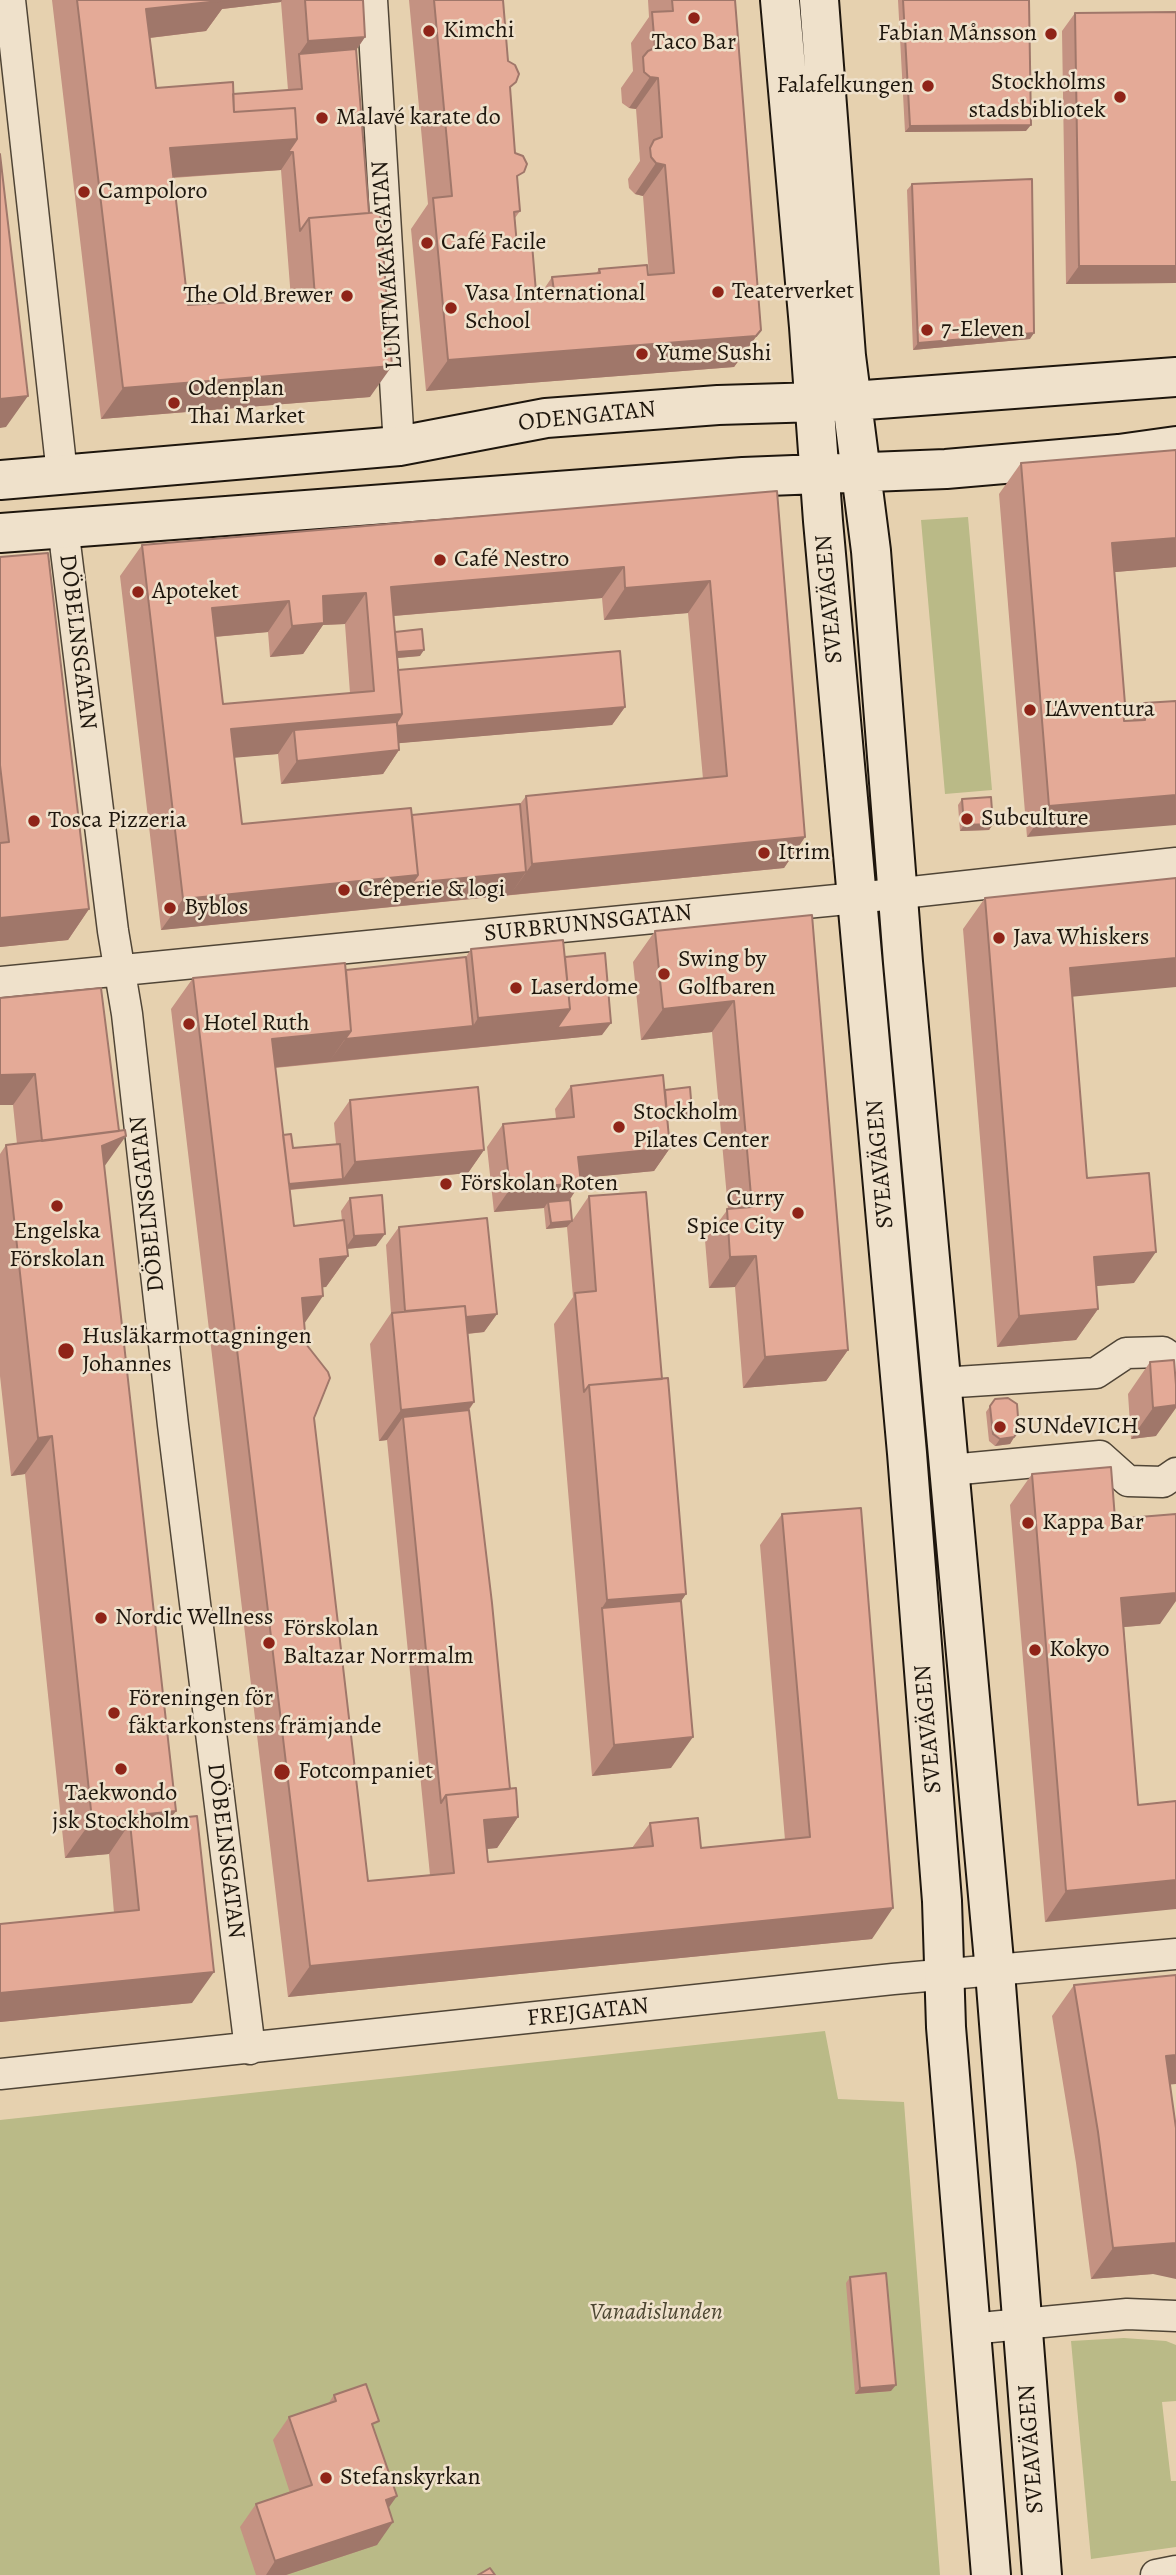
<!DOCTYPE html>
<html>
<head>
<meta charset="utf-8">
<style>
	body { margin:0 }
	canvas { display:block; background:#e6d1af }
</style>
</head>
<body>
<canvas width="1176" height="2575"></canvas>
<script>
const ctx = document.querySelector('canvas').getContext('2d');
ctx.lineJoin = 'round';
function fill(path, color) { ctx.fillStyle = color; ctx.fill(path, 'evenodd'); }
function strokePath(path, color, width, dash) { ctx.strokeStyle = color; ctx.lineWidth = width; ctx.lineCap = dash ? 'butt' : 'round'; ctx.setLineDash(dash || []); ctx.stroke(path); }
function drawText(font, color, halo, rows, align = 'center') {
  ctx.font = font + ' Alegreya,serif'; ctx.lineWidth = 5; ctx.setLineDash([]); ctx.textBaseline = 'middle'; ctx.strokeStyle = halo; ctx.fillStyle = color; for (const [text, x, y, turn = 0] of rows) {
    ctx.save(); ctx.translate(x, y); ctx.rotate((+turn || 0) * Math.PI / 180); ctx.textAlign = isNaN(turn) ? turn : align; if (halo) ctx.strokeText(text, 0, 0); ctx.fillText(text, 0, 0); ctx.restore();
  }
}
fill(new Path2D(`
	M968 517 992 790 945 794 921 520Z
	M825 2031 838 2099 904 2102 940 2575H0V2120Z
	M1124 2338 1166 2341 1176 2345V2401L1162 2402 1171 2481H1176V2547L1091 2559 1071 2341Z`), '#baba87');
const minor = new Path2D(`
	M10 0 62 474
	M372 0 399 446
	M63 527 113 931 127 1014 173 1425 250 2049
	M0 982 857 898 1176 863
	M941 1383 1096 1373 1126 1353 1163 1352 1176 1361
	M950 1470 1100 1456 1128 1481 1163 1482 1176 1473
	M0 2074 893 1979 1176 1954
	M970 2329 1127 2314 1176 2316
	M1156 2575 1176 2571`);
const secondary = new Path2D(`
	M780 0 809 327 823 521 907 1453 942 1901 946 2027 991 2575
	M819 0 846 356 871 551 903 962 995 1972 1042 2575
	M0 480 399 446 546 418 718 405 852 401 1176 377
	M0 533 743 477 946 469 1119 454 1176 446`);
strokePath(minor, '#504536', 33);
strokePath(secondary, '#1e160d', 42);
strokePath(minor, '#efe1cb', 30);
strokePath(secondary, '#efe1cb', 38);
fill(new Path2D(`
	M52 0H363L365 37 356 50 370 397 101 419ZM281 2 288 90 233 94 156 88 150 38 206 31 222 9ZM281 170 291 299 188 305 173 178Z
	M409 0H503L520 211 515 218 517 245 536 292H542L552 277 596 274 599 269 649 275 643 196 635 194 629 188 628 179 640 161 636 109 629 108 622 103 621 88 633 71 631 43 649 17 648 0H735L761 330 734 367 426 391 411 229 428 204Z
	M898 0H1029L1026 131 905 132Z
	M1075 13 1176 283 1066 284 1062 31Z
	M912 184 1030 339 913 350 907 190Z
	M1176 450V567L1115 572 1124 721H1132L1144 703 1176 701 1027 837 999 494 1021 463Z
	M777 491 805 837 784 868 161 930 120 576 142 545ZM602 598 604 620 688 613 703 779 526 796 520 804 412 815 242 824 234 757 278 754 281 784 383 774 399 750V743L612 725 625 707 398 670 397 658 420 656 395 631 394 616ZM345 624 350 693 223 704 215 637 268 632 270 657 303 654 323 625Z
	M0 557 89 909 68 940 0 947Z
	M962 799 993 824 989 830 960 831 958 805Z
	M985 898 1072 997 1087 1178 1134 1283 1096 1286 1098 1309 1076 1340 997 1347 963 929Z
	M812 915 848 1350 826 1381 743 1388 735 1287 709 1288 705 1240 728 1209 712 1032 641 1040 633 962 655 931Z
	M471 949 565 957 602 1035 275 1068 283 1135 293 1148 336 1144 334 1123 350 1100 484 1150 468 1173 290 1190 294 1226 342 1221 341 1211 350 1198 376 1246 347 1249 348 1256 326 1287H323L304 1323 314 1418 368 1881 430 1875 387 1440 379 1441 370 1344 391 1313 386 1245 399 1227 497 1314 484 1332 468 1334 474 1402 469 1410 510 1789 518 1817 497 1848 487 1849 488 1862 632 1848 650 1823 701 1848 785 1840 760 1545 782 1514 872 1939 288 1997 171 1009 193 978 346 970 466 957Z
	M0 998 104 1167 171 1818 192 2003 0 2022V1924L114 1913 109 1854 65 1858 25 1474 11 1476 0 1376V1154L6 1145 17 1144 13 1105H0Z
	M571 1086 665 1090 688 1118 668 1120 670 1148 654 1171 581 1178 570 1200 572 1221 589 1196 662 1378 686 1594 681 1601 671 1768 592 1776 554 1324 573 1297 567 1227 546 1229 544 1208 494 1212 487 1147 503 1124 556 1118 555 1109Z
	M1150 1362 1156 1436 1131 1439 1128 1394Z
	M995 1399 1019 1430 1010 1444 995 1446 989 1441 986 1412Z
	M1032 1474 1115 1519 1160 1624 1124 1627 1138 1805 1045 1922 1010 1505Z
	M1074 1985 1170 2085 1153 2274 1091 2279 1076 2163 1052 2016Z
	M850 2277 891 2391 855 2394 846 2283Z
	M334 2395 374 2428 389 2508 377 2545 286 2575H256L240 2527 256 2504 290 2493 273 2440 289 2417 328 2404Z`), '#c49282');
fill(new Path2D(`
	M212 0H282L281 2 222 9 206 31 124 41 146 9Z
	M365 37 344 68 299 54 308 41Z
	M650 77 658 78 636 109 629 108Z
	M1031 125 1026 131 905 132 910 126Z
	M297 139 293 152 281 170 148 179 170 148Z
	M656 163 665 165 643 196 635 194Z
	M1079 266H1176V283L1066 284Z
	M761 330 734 367 426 391 448 360Z
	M1034 333 1030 339 913 350 918 343Z
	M392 366 370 397 101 419 123 388Z
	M28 396 6 427 0 428V399Z
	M1176 538V567L1091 574 1112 543Z
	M624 567 602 598 369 618 391 587Z
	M710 581 688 613 604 620 625 588Z
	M366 593 345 624 323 625 303 654 270 657 292 626 323 596Z
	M289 601 268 632 190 639 212 608Z
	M424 650 420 656 373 660 378 654Z
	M625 707 612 725 296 752 294 730 278 754 209 760 231 729 402 714Z
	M399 750 383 774 281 784 297 761Z
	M1176 795V825L1027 837 1049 806Z
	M993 824 989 830 960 831 964 825Z
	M805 837 784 868 510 895 532 864Z
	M526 872 510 895 161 930 183 899 418 875Z
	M89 909 68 940 0 947V918Z
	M1176 958V987L1048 999 1070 968Z
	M734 1001 712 1032 641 1040 663 1009Z
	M570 1009 611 1023 602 1035 329 1062 345 1039 473 1026 478 1018Z
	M351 1031 329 1062 250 1070 272 1039Z
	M35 1074 13 1105H0V1075Z
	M692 1112 688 1118 649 1122 654 1115Z
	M126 1136 99 1174 21 1179Z
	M670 1148 654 1171 562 1180 578 1157Z
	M484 1150 468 1173 264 1192 269 1186 343 1179 355 1162Z
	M581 1183 565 1206 548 1202 544 1208 494 1212 510 1189Z
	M572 1221 567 1227 546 1229 551 1223Z
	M385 1234 376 1246 345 1249 354 1236Z
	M1156 1252 1134 1283 1072 1288 1094 1257Z
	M348 1256 326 1287 298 1290 320 1259Z
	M756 1256 735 1287 709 1288 730 1257Z
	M323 1296 302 1327V1298Z
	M1098 1309 1076 1340 997 1347 1019 1316Z
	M497 1314 484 1332 394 1341 406 1323Z
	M848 1350 826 1381 743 1388 765 1357Z
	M474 1402 452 1433 403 1417 387 1440 379 1441 401 1410Z
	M1176 1405V1408L1156 1436 1131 1439 1153 1408Z
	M52 1436 25 1474 11 1476 38 1438Z
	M1014 1437 1010 1444 995 1446 1000 1439Z
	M1176 1593V1601L1160 1624 1100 1629 1121 1598Z
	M686 1594 659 1633 602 1608 607 1600Z
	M693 1737 671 1768 592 1776 614 1745Z
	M176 1811 150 1849 130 1823 109 1854 65 1858 92 1820Z
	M518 1817 497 1848 462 1851 484 1820Z
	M1176 1880V1909L1045 1922 1066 1891Z
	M893 1908 872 1939 288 1997 310 1966Z
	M214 1972 192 2003 0 2022V1993Z
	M1176 2055V2084L1144 2087 1166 2056Z
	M1176 2243V2279L1153 2274 1091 2279 1113 2248Z
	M896 2385 891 2391 855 2394 860 2388Z
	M397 2496 380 2520 386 2500Z
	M393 2522 377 2545 286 2575H266L275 2561Z`), '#a0776a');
const building = new Path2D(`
	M77 0H228L146 9 156 88 233 82 234 112 295 108 297 139 170 148 188 305 315 297 309 218 380 212 392 366 123 388Z
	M305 0H363L365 37 308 41Z
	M434 0H503L508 61 515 65 519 74 516 82 510 87 515 153 523 156 527 164 524 172 517 176 520 211 514 212 517 245 532 244 536 292 554 291 552 277 600 273 599 269 647 265 648 275 674 273 665 165 656 163 651 157 650 148 654 140 662 137 658 78 650 77 644 72 643 57 648 51 655 48 652 12 673 11 672 0H735L761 330 756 336 448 360 433 198 452 196Z
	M903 0H1029L1031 125 910 126Z
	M1176 12V266H1079L1075 13Z
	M356 49 369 213 309 218 300 231 293 152H288L297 139 295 108 234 112 233 94 302 89 299 54Z
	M0 154 28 396 0 399Z
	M1032 179 1034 333 918 343 912 184Z
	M1176 450V538L1112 543 1125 704H1123L1124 721 1145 720 1144 703 1176 701V795L1049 806 1021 463Z
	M777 491 805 837 532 864 526 796 727 776 710 581 625 588 624 567 391 587 402 714 231 729 242 824 411 808 418 875 183 899 142 545ZM366 593 374 691 223 704 212 608 289 601 292 626 324 623 323 596Z
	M48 553 89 909 0 918V843L9 842 0 765V557Z
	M422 629 424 650 397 652 395 632Z
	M620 651 625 707 397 726V722L402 714 398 670Z
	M397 722 399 750 297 761 294 730Z
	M991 797 993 824 964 825 962 799Z
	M520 804 526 872 412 883 418 875 412 815Z
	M1176 878V958L1070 968 1087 1178 1149 1173 1156 1252 1094 1257 1098 1309 1019 1316 985 898Z
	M812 915 848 1350 765 1357 756 1256 730 1257 727 1209 752 1207 734 1001 663 1009 655 931Z
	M563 940 570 1009 478 1018 471 949Z
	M605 953 611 1023 557 1028 570 1009 565 957Z
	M466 957 473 1026 345 1039 351 1031 346 970Z
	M345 963 351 1031 272 1039 294 1226 344 1220 348 1256 320 1259 323 1296 302 1298 306 1344 328 1372 330 1378 314 1418 368 1881 454 1873 446 1795 516 1788 518 1817 484 1820 488 1862 653 1846 650 1823 698 1818 701 1848 810 1837 782 1514 861 1508 893 1908 310 1966 193 978Z
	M101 988 119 1131 42 1141 35 1074 0 1075V998Z
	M663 1075 670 1148 578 1157 581 1183 510 1189 503 1124 574 1117 571 1086Z
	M478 1087 484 1150 355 1162 350 1100Z
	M690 1087 692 1112 667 1114 665 1090Z
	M125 1130 126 1136 102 1146 176 1811 92 1820 52 1436 38 1438 6 1145Z
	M291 1134 293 1148 340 1144 343 1179 289 1184 283 1135Z
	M646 1192 662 1379 589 1385 584 1392 575 1293 596 1291 589 1196Z
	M382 1195 385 1234 354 1236 350 1198Z
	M570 1200 572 1221 551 1223 548 1202Z
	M487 1218 497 1314 466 1317 465 1306 405 1311 399 1227Z
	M465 1306 474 1402 401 1410 392 1313Z
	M1174 1360 1176 1385V1405L1153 1408 1150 1362Z
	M668 1378 686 1594 607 1600 589 1385Z
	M1008 1398 1017 1404 1019 1430 1014 1437 1000 1439 993 1434 990 1406 995 1399Z
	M469 1410 492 1603 510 1789 446 1795 441 1803 403 1417Z
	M1111 1467 1115 1519 1176 1514V1593L1121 1598 1138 1805 1176 1801V1880L1066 1891 1032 1474Z
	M681 1601 693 1737 614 1745 602 1608Z
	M197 1816 214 1972 0 1993V1924L139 1910 130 1823Z
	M1176 1975V2055L1166 2056 1176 2128V2243L1113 2248 1098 2132 1074 1985Z
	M886 2273 896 2385 860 2388 850 2277Z
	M366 2384 379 2421 372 2424 397 2496 386 2500 393 2522 275 2561 256 2504 312 2485 289 2417 336 2401 334 2395Z
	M490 2568 495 2575H478Z`);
fill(building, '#e4aa97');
strokePath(building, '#a0776a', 2);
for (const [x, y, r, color] of [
	[694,18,7,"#8f2418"],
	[429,31,7,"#8f2418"],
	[1051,34,7,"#8f2418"],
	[928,86,7,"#8f2418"],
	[1120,97,7,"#8f2418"],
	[322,118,7,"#8f2418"],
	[84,192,7,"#8f2418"],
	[427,243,7,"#8f2418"],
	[718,292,7,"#8f2418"],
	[347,296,7,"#8f2418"],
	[451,308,7,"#8f2418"],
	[927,330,7,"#8f2418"],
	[642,354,7,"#8f2418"],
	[174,403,7,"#8f2418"],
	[440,560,7,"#8f2418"],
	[138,592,7,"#8f2418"],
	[1030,710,7,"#8f2418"],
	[967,819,7,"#8f2418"],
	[34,821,7,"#8f2418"],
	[764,853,7,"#8f2418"],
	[344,890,7,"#8f2418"],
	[170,908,7,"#8f2418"],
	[999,938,7,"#8f2418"],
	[664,974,7,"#8f2418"],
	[516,988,7,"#8f2418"],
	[189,1024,7,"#8f2418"],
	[619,1127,7,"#8f2418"],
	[446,1184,7,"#8f2418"],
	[57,1206,7,"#8f2418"],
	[798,1213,7,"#8f2418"],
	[66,1351,9,"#8f2418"],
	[1000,1427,7,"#8f2418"],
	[1028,1523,7,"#8f2418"],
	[101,1618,7,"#8f2418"],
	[269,1643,7,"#8f2418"],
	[1035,1650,7,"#8f2418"],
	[114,1713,7,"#8f2418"],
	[121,1769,7,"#8f2418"],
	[282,1772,9,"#8f2418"],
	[326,2478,7,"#8f2418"]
]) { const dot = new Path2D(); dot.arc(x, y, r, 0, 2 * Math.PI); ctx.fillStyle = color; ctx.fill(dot); strokePath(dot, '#efe1cb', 2.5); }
drawText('24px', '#1e160d', '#efe1cb', [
	["Kimchi",443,31],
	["Fabian Månsson",1037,34,"right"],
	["Taco Bar",694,43,"center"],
	["Stockholms",1106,83,"right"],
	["stadsbibliotek",1106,111,"right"],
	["Falafelkungen",914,86,"right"],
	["Malavé karate do",336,118],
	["Campoloro",98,192],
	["Café Facile",441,243],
	["Teaterverket",732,292],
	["Vasa International",465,294],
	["School",465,322],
	["The Old Brewer",333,296,"right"],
	["7-Eleven",941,330],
	["Yume Sushi",656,354],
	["Odenplan",188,389],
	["Thai Market",188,417],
	["Café Nestro",454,560],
	["Apoteket",152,592],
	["L'Avventura",1044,710],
	["Subculture",981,819],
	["Tosca Pizzeria",48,821],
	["Itrim",778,853],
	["Crêperie & logi",358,890],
	["Byblos",184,908],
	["Java Whiskers",1013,938],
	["Swing by",678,960],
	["Golfbaren",678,988],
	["Laserdome",530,988],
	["Hotel Ruth",203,1024],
	["Stockholm",633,1113],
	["Pilates Center",633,1141],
	["Förskolan Roten",460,1184],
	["Curry",784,1199,"right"],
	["Spice City",784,1227,"right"],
	["Engelska",57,1232,"center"],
	["Förskolan",57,1260,"center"],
	["Husläkarmottagningen",82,1337],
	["Johannes",82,1365],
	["SUNdeVICH",1014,1427],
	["Kappa Bar",1042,1523],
	["Nordic Wellness",115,1618],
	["Förskolan",283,1629],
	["Baltazar Norrmalm",283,1657],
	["Kokyo",1049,1650],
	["Föreningen för",128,1699],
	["fäktarkonstens främjande",128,1727],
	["Fotcompaniet",298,1772],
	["Taekwondo",121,1794,"center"],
	["jsk Stockholm",121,1822,"center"],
	["Stefanskyrkan",340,2478]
], 'left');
drawText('24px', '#1e160d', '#efe1cb', [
	["LUNTMAKARGATAN",388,265,-94],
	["ODENGATAN",587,417,-6],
	["SVEAVÄGEN",830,599,-95],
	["DÖBELNSGATAN",77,642,83],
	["SURBRUNNSGATAN",588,924,-6],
	["SVEAVÄGEN",881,1164,-95],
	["DÖBELNSGATAN",148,1204,-96],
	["SVEAVÄGEN",929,1729,-95],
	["DÖBELNSGATAN",225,1851,83],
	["FREJGATAN",588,2013,-6],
	["SVEAVÄGEN",1032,2449,-94]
]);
drawText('italic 24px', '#4d4732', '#efe1cb', [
	["Vanadislunden",656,2313]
]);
</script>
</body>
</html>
